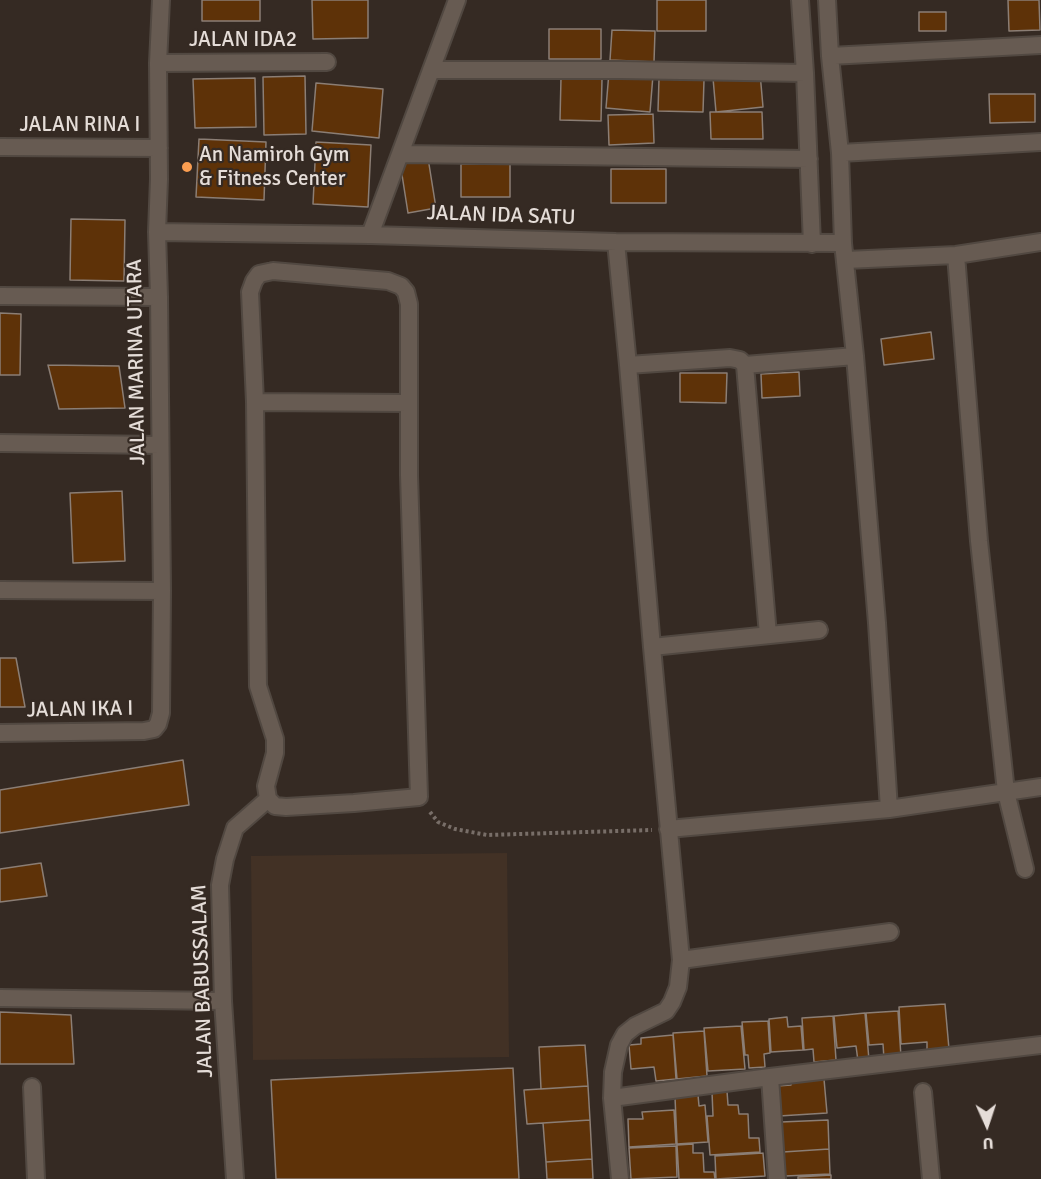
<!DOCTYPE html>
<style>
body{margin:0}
#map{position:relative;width:1041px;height:1179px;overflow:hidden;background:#352a23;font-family:Signika,sans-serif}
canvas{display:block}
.north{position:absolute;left:957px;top:1095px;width:60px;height:60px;-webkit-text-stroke:4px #352a23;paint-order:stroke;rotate:177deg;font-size:16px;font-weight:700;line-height:24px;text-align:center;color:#e5ddd8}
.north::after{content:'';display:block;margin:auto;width:21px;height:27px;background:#e5ddd8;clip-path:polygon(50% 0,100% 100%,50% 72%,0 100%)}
</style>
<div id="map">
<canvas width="1041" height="1179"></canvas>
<div class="north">U</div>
</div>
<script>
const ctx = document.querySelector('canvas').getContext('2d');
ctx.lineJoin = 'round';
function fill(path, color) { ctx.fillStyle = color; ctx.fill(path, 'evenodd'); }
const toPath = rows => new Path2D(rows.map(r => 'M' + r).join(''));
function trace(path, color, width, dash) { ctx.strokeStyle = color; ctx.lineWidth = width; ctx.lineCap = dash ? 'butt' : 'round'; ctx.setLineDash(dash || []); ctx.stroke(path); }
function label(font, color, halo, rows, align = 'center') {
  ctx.font = font + ' Signika,sans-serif'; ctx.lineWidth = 4.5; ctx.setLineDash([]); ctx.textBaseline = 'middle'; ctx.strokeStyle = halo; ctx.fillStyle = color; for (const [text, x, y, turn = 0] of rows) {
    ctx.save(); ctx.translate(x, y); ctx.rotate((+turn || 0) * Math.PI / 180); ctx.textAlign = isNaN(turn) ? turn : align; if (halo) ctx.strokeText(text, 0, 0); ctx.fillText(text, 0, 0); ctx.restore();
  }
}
const built = toPath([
 [507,853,509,1057,253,1060,251,856]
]);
const building = toPath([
 [202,0,260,0,260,21,202,21,202,0],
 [312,0,368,0,368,38,313,39,312,0],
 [657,0,706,0,706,31,657,31,657,0],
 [1008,0,1039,0,1040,30,1009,31,1008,0],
 [919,12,946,12,946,31,919,31,919,12],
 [549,29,601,29,601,59,549,59,549,29],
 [612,30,655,31,654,62,610,60,612,30],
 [609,72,653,75,650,112,606,108,609,72],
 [760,73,763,107,716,112,713,78,760,73],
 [305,76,306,134,264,135,263,77,305,76],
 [255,78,256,127,195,128,193,79,255,78],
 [561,78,602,79,601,121,560,120,561,78],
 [659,79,704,80,703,112,658,111,659,79],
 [316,83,383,89,379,138,312,131,316,83],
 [989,94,1035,94,1035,122,990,123,989,94],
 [710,112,762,112,763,139,711,139,710,112],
 [653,114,654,143,609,145,608,115,653,114],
 [199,139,266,142,264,200,196,197,199,139],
 [316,142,371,145,368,207,313,204,316,142],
 [428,158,436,208,408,213,400,162,428,158],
 [461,164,510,164,510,197,461,197,461,164],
 [611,169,666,169,666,203,611,203,611,169],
 [71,219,125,220,124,281,70,280,71,219],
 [0,313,21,314,20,375,0,375,0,313],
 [931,332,934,359,884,365,881,339,931,332],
 [48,365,119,366,125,408,59,409,48,365],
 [799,372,800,396,762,398,761,374,799,372],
 [680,373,727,373,726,403,680,402,680,373],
 [122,491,125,561,73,563,70,493,122,491],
 [0,658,16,658,25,707,0,707,0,658],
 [183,760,189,805,0,833,0,790,183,760],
 [41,863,47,896,0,902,0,869,41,863],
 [945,1004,949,1049,927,1051,927,1042,901,1044,899,1007,945,1004],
 [898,1011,901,1057,884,1059,883,1044,869,1045,866,1013,898,1011],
 [0,1012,71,1015,74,1064,0,1064,0,1012],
 [865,1013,869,1060,858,1061,856,1046,837,1048,834,1016,865,1013],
 [833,1016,836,1060,814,1062,813,1049,804,1050,802,1018,833,1016],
 [787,1017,788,1027,801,1026,803,1050,771,1052,769,1019,787,1017],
 [768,1021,770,1053,764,1054,765,1067,749,1068,748,1055,745,1055,742,1022,768,1021],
 [741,1026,745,1069,708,1071,704,1028,741,1026],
 [704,1031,707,1076,677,1079,673,1033,704,1031],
 [673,1035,676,1079,656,1081,654,1067,631,1069,629,1045,641,1044,641,1038,673,1035],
 [585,1045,588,1086,541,1089,539,1047,585,1045],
 [513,1068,519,1179,276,1179,271,1080,513,1068],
 [824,1079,827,1113,779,1116,777,1086,791,1085,791,1081,824,1079],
 [588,1086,590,1120,527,1124,524,1090,588,1086],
 [727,1091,728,1105,738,1105,739,1114,748,1114,749,1138,759,1138,760,1152,710,1155,707,1116,713,1116,712,1092,727,1091],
 [698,1095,699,1106,705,1105,708,1142,677,1144,675,1097,698,1095],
 [674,1110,676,1144,629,1147,628,1119,643,1119,642,1112,674,1110],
 [590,1120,592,1159,546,1162,543,1123,590,1120],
 [828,1120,829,1149,783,1152,781,1122,828,1120],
 [693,1144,693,1153,703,1153,704,1172,714,1172,715,1179,679,1179,677,1145,693,1144],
 [676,1146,677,1177,631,1179,629,1148,676,1146],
 [829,1149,830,1174,785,1176,783,1152,829,1149],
 [763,1153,765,1176,716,1179,715,1156,763,1153],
 [592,1159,593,1179,547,1179,546,1162,592,1159],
 [831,1175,831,1179,798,1179,798,1177,831,1175]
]);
const path = toPath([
 [430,812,438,822,455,829,487,835,652,830]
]);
const minor = toPath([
 [800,0,805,73,812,244],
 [827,0,830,56,840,153,843,243,855,356,877,623,889,809],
 [830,56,1041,45],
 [158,63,327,62],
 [431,70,620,70,805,73],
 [0,147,159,148],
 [840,153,1041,142],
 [401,154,809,159],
 [157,232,370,235,616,242,843,243],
 [370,235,457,0],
 [616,242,628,365,652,647,681,960,678,987,672,1002,666,1011,635,1026,625,1034,619,1045,613,1072,612,1098,620,1179],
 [956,255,979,541,1006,792,1025,869],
 [846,260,956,255,1041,242],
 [273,271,388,281,401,286,406,292,409,304,409,475,419,797,354,803,286,807,275,806,268,799,266,786,275,753,275,739,258,686,255,402,250,292,254,281,259,274,273,271],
 [0,296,159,297],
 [628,365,730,358,740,360,745,365,768,635],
 [745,365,855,356],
 [255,402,409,403],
 [0,443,160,445],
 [0,590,162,591],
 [652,647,819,630],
 [0,733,144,731,154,729,158,724,161,713,162,591,159,297,157,232,159,179,158,63,161,0],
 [668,829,889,809,1041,787],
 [681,960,890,932],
 [0,998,223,1001],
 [770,1077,777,1179],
 [32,1087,36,1179],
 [923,1092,931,1179],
 [612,1098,770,1077,1041,1045],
 [235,1179,223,1001,220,885,225,859,235,828,268,799]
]);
const markers = [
 [187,167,6,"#fb9e51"]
];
const streetNames = [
 ["JALAN IDA2",243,40],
 ["JALAN RINA I",80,125],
 ["JALAN IDA SATU",501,216,2],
 ["JALAN MARINA UTARA",137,362,-91],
 ["JALAN IKA I",80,710,-1],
 ["JALAN BABUSSALAM",203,981,-92]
];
const poiNames = [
 ["An Namiroh Gym",199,155],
 ["& Fitness Center",199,179]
];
fill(built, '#423125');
fill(building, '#5e3208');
trace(building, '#8b7e75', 1.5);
trace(minor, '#514841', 20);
trace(path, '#786e68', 4, [3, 3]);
trace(minor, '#675b52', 16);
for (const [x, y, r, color] of markers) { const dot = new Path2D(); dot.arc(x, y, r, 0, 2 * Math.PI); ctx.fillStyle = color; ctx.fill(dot); trace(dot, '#352a23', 2); }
label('21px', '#e5ddd8', '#352a23', streetNames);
label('21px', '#e5ddd8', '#352a23', poiNames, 'left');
</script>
